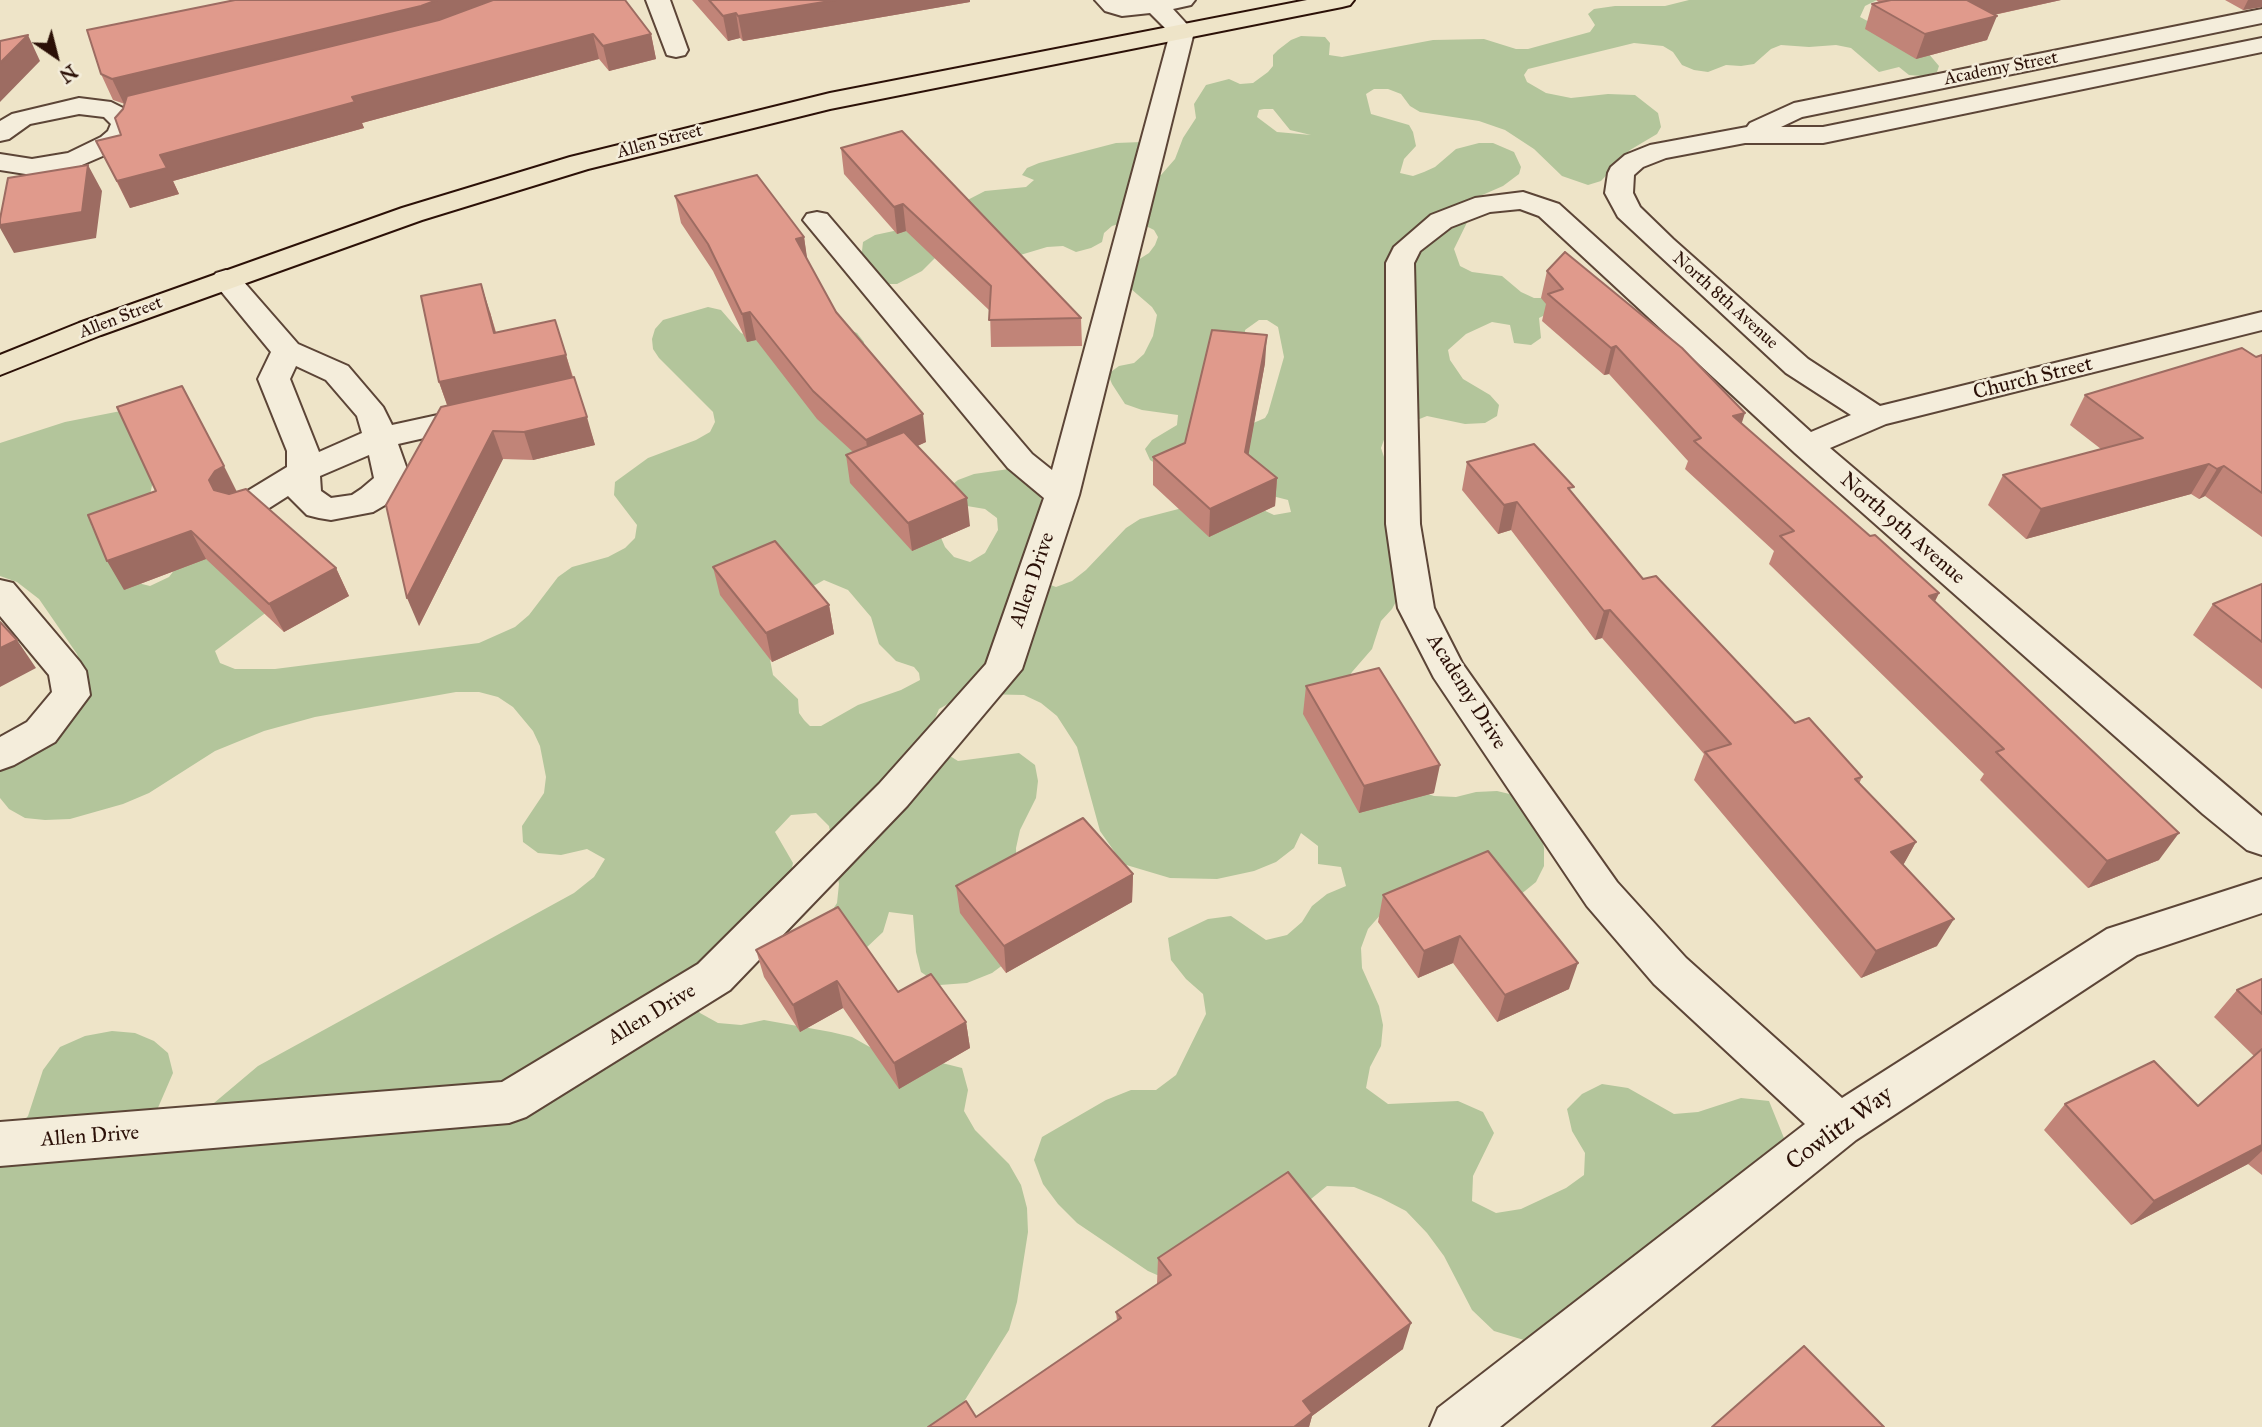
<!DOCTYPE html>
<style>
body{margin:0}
#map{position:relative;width:2262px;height:1427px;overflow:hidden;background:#eee4c8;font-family:"IM FELL Great Primer",serif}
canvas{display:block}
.north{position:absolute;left:21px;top:21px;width:70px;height:70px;-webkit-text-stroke:5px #f4eddb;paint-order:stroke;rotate:145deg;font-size:19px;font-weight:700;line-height:28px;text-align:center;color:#2b1007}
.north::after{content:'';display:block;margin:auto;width:24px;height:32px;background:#2b1007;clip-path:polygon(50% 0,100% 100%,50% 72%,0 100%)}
</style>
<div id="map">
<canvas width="2262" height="1427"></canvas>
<div class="north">N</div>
</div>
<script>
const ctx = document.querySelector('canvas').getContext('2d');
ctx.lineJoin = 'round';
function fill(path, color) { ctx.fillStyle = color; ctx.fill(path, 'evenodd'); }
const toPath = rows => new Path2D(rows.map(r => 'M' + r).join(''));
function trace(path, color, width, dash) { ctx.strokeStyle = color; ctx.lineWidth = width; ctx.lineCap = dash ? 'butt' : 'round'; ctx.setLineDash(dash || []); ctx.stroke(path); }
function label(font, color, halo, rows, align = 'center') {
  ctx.font = font + ' "IM FELL Great Primer",serif'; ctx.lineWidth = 5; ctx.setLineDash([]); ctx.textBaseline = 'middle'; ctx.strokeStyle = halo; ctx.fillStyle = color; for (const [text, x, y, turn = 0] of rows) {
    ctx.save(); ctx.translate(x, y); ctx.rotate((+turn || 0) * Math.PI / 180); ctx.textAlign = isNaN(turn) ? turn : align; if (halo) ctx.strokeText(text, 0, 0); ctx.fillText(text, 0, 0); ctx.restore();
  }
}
const green = toPath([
 [1689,0,1877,0,1865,6,1860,17,1928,53,1939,66,1937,72,1922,76,1909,75,1899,67,1879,72,1851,48,1836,45,1809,47,1781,45,1771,49,1754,64,1741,66,1726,65,1708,72,1694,70,1682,65,1673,52,1663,46,1634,43,1528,69,1524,75,1527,82,1546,93,1571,98,1608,94,1635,95,1658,113,1661,127,1657,134,1630,150,1601,181,1588,185,1562,176,1534,149,1505,130,1479,121,1420,112,1410,106,1401,94,1388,89,1374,89,1366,94,1371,114,1409,125,1413,132,1416,146,1404,159,1400,173,1413,176,1424,172,1435,167,1456,149,1479,143,1493,143,1514,152,1521,167,1519,174,1503,186,1480,196,1454,249,1460,266,1472,272,1502,276,1521,292,1534,298,1550,298,1551,312,1539,318,1541,338,1531,345,1514,343,1510,325,1492,322,1466,334,1448,350,1450,360,1463,379,1490,395,1499,405,1497,416,1485,423,1465,424,1427,416,1397,428,1385,437,1381,448,1392,481,1405,585,1392,609,1381,621,1372,649,1352,672,1337,698,1413,789,1434,796,1456,797,1476,792,1497,791,1518,796,1540,830,1544,848,1544,866,1536,882,1520,895,1382,913,1368,929,1361,948,1362,968,1379,1006,1383,1025,1381,1046,1370,1067,1366,1088,1388,1104,1458,1101,1483,1112,1494,1133,1473,1176,1472,1201,1496,1213,1521,1209,1566,1188,1584,1175,1585,1153,1572,1131,1567,1109,1582,1094,1602,1084,1628,1088,1674,1114,1698,1112,1741,1098,1769,1101,1788,1148,1555,1338,1524,1340,1494,1331,1472,1310,1444,1256,1427,1233,1406,1211,1381,1198,1354,1187,1327,1186,1306,1203,1173,1282,1148,1271,1077,1223,1058,1204,1043,1184,1034,1160,1042,1137,1106,1100,1131,1090,1156,1090,1176,1075,1206,1014,1203,994,1186,979,1171,960,1168,938,1208,919,1231,916,1266,940,1287,935,1302,922,1312,906,1327,894,1346,886,1341,867,1318,864,1318,846,1301,833,1294,848,1276,862,1254,871,1217,879,1170,878,1123,864,1100,831,1077,747,1057,716,1041,703,1024,695,978,694,957,699,939,709,933,723,933,738,942,751,958,761,1019,753,1035,765,1038,781,1036,798,1020,830,1016,848,1017,900,1011,959,992,973,967,983,940,985,921,972,916,952,913,915,889,912,883,932,865,949,826,920,837,903,839,884,829,826,816,813,791,815,775,832,793,863,785,899,687,996,700,1013,718,1023,741,1025,764,1020,831,1032,852,1037,891,1059,938,1062,962,1068,968,1090,964,1111,975,1130,1009,1164,1021,1185,1027,1208,1028,1232,1017,1302,1009,1330,948,1427,0,1427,0,1148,28,1116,43,1070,60,1047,85,1036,112,1031,135,1033,154,1041,168,1053,173,1073,154,1117,195,1119,258,1066,574,893,594,877,605,859,587,849,561,855,538,853,523,842,522,826,544,793,546,777,540,746,533,731,513,707,498,697,479,692,456,692,315,717,264,731,215,751,149,793,123,804,70,819,45,820,25,818,9,809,0,798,0,756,81,667,77,654,39,599,17,582,0,576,0,443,65,422,136,408,153,481,148,504,102,512,91,525,101,545,134,582,150,586,169,577,179,564,195,552,280,602,215,651,220,663,235,669,275,669,479,643,515,627,529,615,558,577,572,567,608,557,625,548,635,538,637,525,614,495,615,482,648,458,696,440,710,432,715,422,713,412,659,358,653,349,652,339,655,329,663,320,708,307,721,310,741,333,753,338,845,328,857,333,864,342,865,361,945,547,954,557,970,562,985,553,998,530,997,518,985,509,967,506,947,489,958,480,974,474,1009,469,1023,475,1040,496,1048,520,1039,581,1056,587,1072,581,1086,570,1126,528,1140,519,1190,506,1259,508,1274,515,1291,512,1288,500,1163,468,1150,460,1145,449,1152,440,1177,425,1178,415,1142,410,1125,404,1112,384,1108,374,1119,366,1134,363,1144,354,1153,336,1157,315,1152,307,1123,282,1127,267,1149,253,1155,245,1158,237,1154,230,1142,224,1125,222,1112,226,1104,233,1102,242,1091,248,1076,252,1063,246,1047,247,1017,256,946,247,922,271,897,284,880,284,861,260,863,242,875,235,917,226,985,191,1026,187,1034,180,1022,175,1027,168,1039,163,1116,143,1142,142,1153,174,1161,175,1175,159,1183,138,1196,118,1194,104,1206,85,1229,79,1240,84,1253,83,1268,72,1273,66,1273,55,1278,50,1291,40,1301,36,1325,37,1330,43,1329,55,1342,57,1433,40,1484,39,1516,49,1528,49,1590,32,1595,25,1588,14,1594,9,1615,6,1665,6],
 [1264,109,1273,109,1290,130,1311,135,1277,132,1257,117,1259,110],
 [1259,320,1267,320,1278,327,1284,357,1268,413,1265,418,1251,424,1245,330],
 [824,580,848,590,871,617,879,644,896,661,914,667,919,673,920,680,901,690,858,705,821,726,810,726,804,720,799,713,798,699,773,675,769,654,808,589]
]);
const minor = toPath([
 [646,0,670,0,688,50,685,55,676,57,667,55,646,0],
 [1095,0,1195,0,1191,5,1173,9,1194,32,1079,495,1022,669,907,806,730,990,526,1117,509,1123,0,1166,0,1122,502,1082,698,964,879,784,986,664,1044,498,1008,468,803,220,807,214,817,212,827,214,1032,454,1052,470,1170,33,1150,13,1122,16,1105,11,1095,0],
 [2262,9,2262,23,1802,117,1781,127,1823,127,2262,38,2262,52,1823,143,1745,143,1666,158,1643,167,1634,175,1633,193,1640,207,1673,239,1808,359,1880,406,2262,312,2262,330,1886,424,1830,448,2262,816,2262,855,2247,850,2203,814,1795,453,1539,216,1520,209,1490,212,1451,227,1420,251,1414,263,1420,524,1434,608,1462,663,1617,882,1686,958,1842,1098,2107,929,2262,879,2262,913,2137,955,1856,1140,1500,1427,1430,1427,1438,1408,1805,1124,1654,984,1587,906,1434,678,1398,608,1386,524,1386,263,1394,247,1431,215,1475,198,1523,192,1559,204,1811,432,1851,415,1786,373,1618,217,1605,193,1608,173,1611,167,1625,155,1650,145,1747,127,1750,123,1794,103,2262,9],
 [79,98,111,102,129,111,137,124,129,140,119,149,75,168,32,175,0,170,0,154,32,159,68,153,101,137,108,131,111,124,104,117,79,114,30,124,9,139,0,141,0,121,12,114,79,98],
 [226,270,236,273,298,344,348,366,383,407,392,425,479,406,490,409,495,416,490,423,398,444,408,472,407,481,385,505,373,512,331,520,319,518,307,515,288,496,255,517,243,520,231,517,226,509,231,501,287,467,287,451,258,379,271,352,211,279,216,273,226,270],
 [296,366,326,380,357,416,362,433,319,452,290,379,296,366],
 [369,455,374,478,361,489,352,495,331,498,321,491,320,476,369,455],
 [0,580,13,583,80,662,86,671,90,695,55,742,14,765,0,770,0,737,27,722,52,692,49,675,0,616,0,580]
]);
const major = toPath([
 [1307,0,1354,0,1350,5,1342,7,830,109,588,169,422,220,101,335,0,375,0,355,79,323,402,208,570,157,830,93,1307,0]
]);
const wall = toPath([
 [692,0,970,0,970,2,743,41,740,38,728,41],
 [1876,0,2061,0,1994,15,1987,40,1916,59,1865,29,1872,4,1880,3],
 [2225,0,2262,0,2262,7,2243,10],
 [87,30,651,34,656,59,609,71,599,59,362,123,364,128,173,181,179,194,130,208,96,141,121,135,125,104,113,100,101,74],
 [841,148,1081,318,1082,346,991,347,990,311,906,231,897,234,844,174],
 [675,196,804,237,807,260,836,312,926,442,917,446,970,526,912,551,850,483,846,455,853,452,817,419,756,340,747,342,713,271,681,223],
 [1547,271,1742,424,1870,536,1939,593,1935,601,2159,860,2088,888,1980,780,1984,774,1769,564,1774,551,1685,469,1688,461,1609,374,1604,375,1542,321,1546,304,1541,298],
 [490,312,496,332,566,355,595,445,533,460,503,459,419,626,447,405,439,382],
 [2262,355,2262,537,2205,496,2199,499,2191,494,2026,539,1988,505,2003,475,2101,449,2070,425,2085,395],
 [1265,363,1248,454,1277,478,1275,506,1209,537,1153,485,1153,457,1185,443],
 [1467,462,1572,493,1643,579,1795,723,1862,777,1859,784,1916,842,1903,865,1937,946,1861,978,1694,780,1704,754,1602,638,1595,640,1511,530,1498,534,1462,490],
 [237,492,336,568,349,596,284,632,206,559,124,590],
 [713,567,829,605,834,634,772,662,720,595],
 [2262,584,2262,689,2193,635,2213,604],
 [1306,686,1434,793,1359,813,1303,714],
 [1133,874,1132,902,1006,973,960,913,956,886],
 [1383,895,1569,989,1497,1022,1453,963,1418,978,1378,922],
 [756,950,898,992,966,1022,970,1048,899,1089,843,1008,800,1032,764,977],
 [2262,979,2262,1175,2248,1164,2131,1225,2044,1130,2065,1104,2198,1106,2254,1056,2214,1017,2237,990],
 [1158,1258,1403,1349,1312,1416,1309,1427,928,1427,976,1417,1117,1321,1116,1312,1157,1284]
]);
const shadedWall = toPath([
 [437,0,498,0,480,12,124,104,112,79],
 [836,0,970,0,970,2,743,41,738,16],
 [1965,0,2061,0,1956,23],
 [2248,0,2262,0,2262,7,2243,10],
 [736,13,740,38,728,41,723,16],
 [1997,16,1987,40,1916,59,1925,34],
 [593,34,599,59,362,123,364,128,173,181,179,194,130,208,117,181,160,155,352,97],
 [651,34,656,59,609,71,603,46],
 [28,35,40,61,0,102,0,63],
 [88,165,102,191,96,238,14,253,0,228,0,225],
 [903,204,906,231,897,234,894,207],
 [804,237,808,264,796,239],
 [481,284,490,312,503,360,494,333],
 [750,312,756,340,747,342,742,314],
 [1267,335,1265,363,1244,480,1245,452],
 [1616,346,1609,374,1604,375,1611,348],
 [566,355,574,383,449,410,439,382],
 [1745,413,1736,441,1733,416],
 [923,414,926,442,870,468,866,440],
 [587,417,595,445,533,460,524,432],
 [493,431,503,459,419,626,407,598],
 [2209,464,2191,494,2026,539,2041,509],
 [224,466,238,494,224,508,209,480,215,471],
 [2224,466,2205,496,2199,499,2217,469],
 [1277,478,1275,506,1209,537,1210,509],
 [967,498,970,526,912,551,908,523],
 [1517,502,1511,530,1498,534,1504,505],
 [191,531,206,559,124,590,107,561],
 [336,568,349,596,284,632,269,604],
 [1939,593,1925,621,1929,596],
 [829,605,834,634,772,662,766,633],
 [1610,610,1602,638,1595,640,1604,611],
 [17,640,36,668,0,687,0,648],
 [1440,765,1434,793,1359,813,1364,786],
 [2179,833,2159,860,2088,888,2107,861],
 [1916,842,1901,869,1891,852],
 [1133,874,1132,902,1006,973,1004,946],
 [1954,919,1937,946,1861,978,1876,951],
 [1460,936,1453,963,1418,978,1424,951],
 [1578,963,1569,989,1497,1022,1505,995],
 [837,981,843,1008,800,1032,793,1005],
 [966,1022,970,1048,899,1089,894,1063],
 [2262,1145,2262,1151,2248,1164,2131,1225,2154,1201],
 [1411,1323,1403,1349,1312,1416,1309,1427,1294,1427,1303,1401]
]);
const building = toPath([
 [235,0,437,0,421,6,112,79,101,74,87,30,235,0],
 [493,0,625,0,651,34,603,46,593,34,352,97,355,102,160,155,167,168,117,181,96,141,121,135,115,118,123,109,127,96,439,20,493,0],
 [709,0,836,0,738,16,736,13,723,16,709,0],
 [1891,0,1967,0,1997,16,1925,34,1872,4,1891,0],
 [28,35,0,63,0,41,28,35],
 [902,131,1081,318,989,320,991,286,903,204,894,207,841,148,902,131],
 [88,165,82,212,0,225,0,219,8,178,88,165],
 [757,175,804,237,796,239,836,312,923,414,866,440,813,391,750,312,742,314,708,244,675,196,757,175],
 [1565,252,1682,348,1745,413,1733,416,1870,536,1875,535,1939,593,1929,596,2179,833,2107,861,1996,752,2004,749,1780,536,1794,531,1694,441,1701,438,1616,346,1611,348,1548,294,1563,289,1547,271,1565,252],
 [481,284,494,333,555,320,566,355,439,382,421,296,481,284],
 [1212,330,1267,335,1245,452,1277,478,1210,509,1153,457,1185,443,1212,330],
 [2242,348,2256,357,2262,355,2262,493,2224,466,2217,469,2209,464,2041,509,2003,475,2143,438,2085,395,2242,348],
 [574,377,587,417,524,432,493,431,407,598,386,505,441,407,574,377],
 [182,386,224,466,215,471,209,480,214,490,229,494,246,489,336,568,269,604,191,531,107,561,88,515,156,491,117,407,182,386],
 [904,432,967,498,908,523,846,455,904,432],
 [1534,444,1574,487,1568,488,1643,579,1656,576,1795,723,1809,718,1862,777,1855,779,1916,842,1891,852,1954,919,1876,951,1705,752,1731,744,1610,610,1604,611,1517,502,1504,505,1467,462,1534,444],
 [775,541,829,605,766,633,713,567,775,541],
 [2262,584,2262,642,2213,604,2262,584],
 [0,622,17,640,0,648,0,622],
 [1379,668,1440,765,1364,786,1306,686,1379,668],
 [1083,818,1133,874,1004,946,956,886,1083,818],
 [1488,851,1578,963,1505,995,1460,936,1424,951,1383,895,1488,851],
 [838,907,898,992,931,974,966,1022,894,1063,837,981,793,1005,756,950,838,907],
 [2262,979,2262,1014,2237,990,2262,979],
 [2262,1049,2262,1145,2154,1201,2065,1104,2154,1061,2198,1106,2262,1049],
 [1288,1172,1411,1323,1303,1401,1312,1413,1294,1427,928,1427,966,1401,976,1417,1121,1318,1116,1312,1171,1275,1158,1258,1288,1172],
 [1804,1346,1884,1427,1712,1427,1804,1346]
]);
const farStreetnames = [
 ["Academy Street",2001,69,-11],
 ["Allen Street",660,142,-15],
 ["North 8th Avenue",1725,301,42],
 ["Allen Street",121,318,-21]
];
const streetNames = [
 ["Church Street",2033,379,-14],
 ["North 9th Avenue",1902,529,41],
 ["Allen Drive",1033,580,-71],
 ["Academy Drive",1466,692,58],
 ["Allen Drive",652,1015,-31],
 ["Allen Drive",90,1137,-4]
];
const nearStreetnames = [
 ["Cowlitz Way",1840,1129,-36]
];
fill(green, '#b3c59b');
trace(minor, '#5c4537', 4);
trace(major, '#2b1007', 4);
fill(minor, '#f4eddb');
fill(major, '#eee4c8');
fill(wall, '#c18478');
fill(shadedWall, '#9d6c62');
fill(building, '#e09a8c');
trace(building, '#9d6c62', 2);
label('18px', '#2b1007', '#f4eddb', farStreetnames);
label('21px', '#2b1007', '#f4eddb', streetNames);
label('24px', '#2b1007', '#f4eddb', nearStreetnames);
</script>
